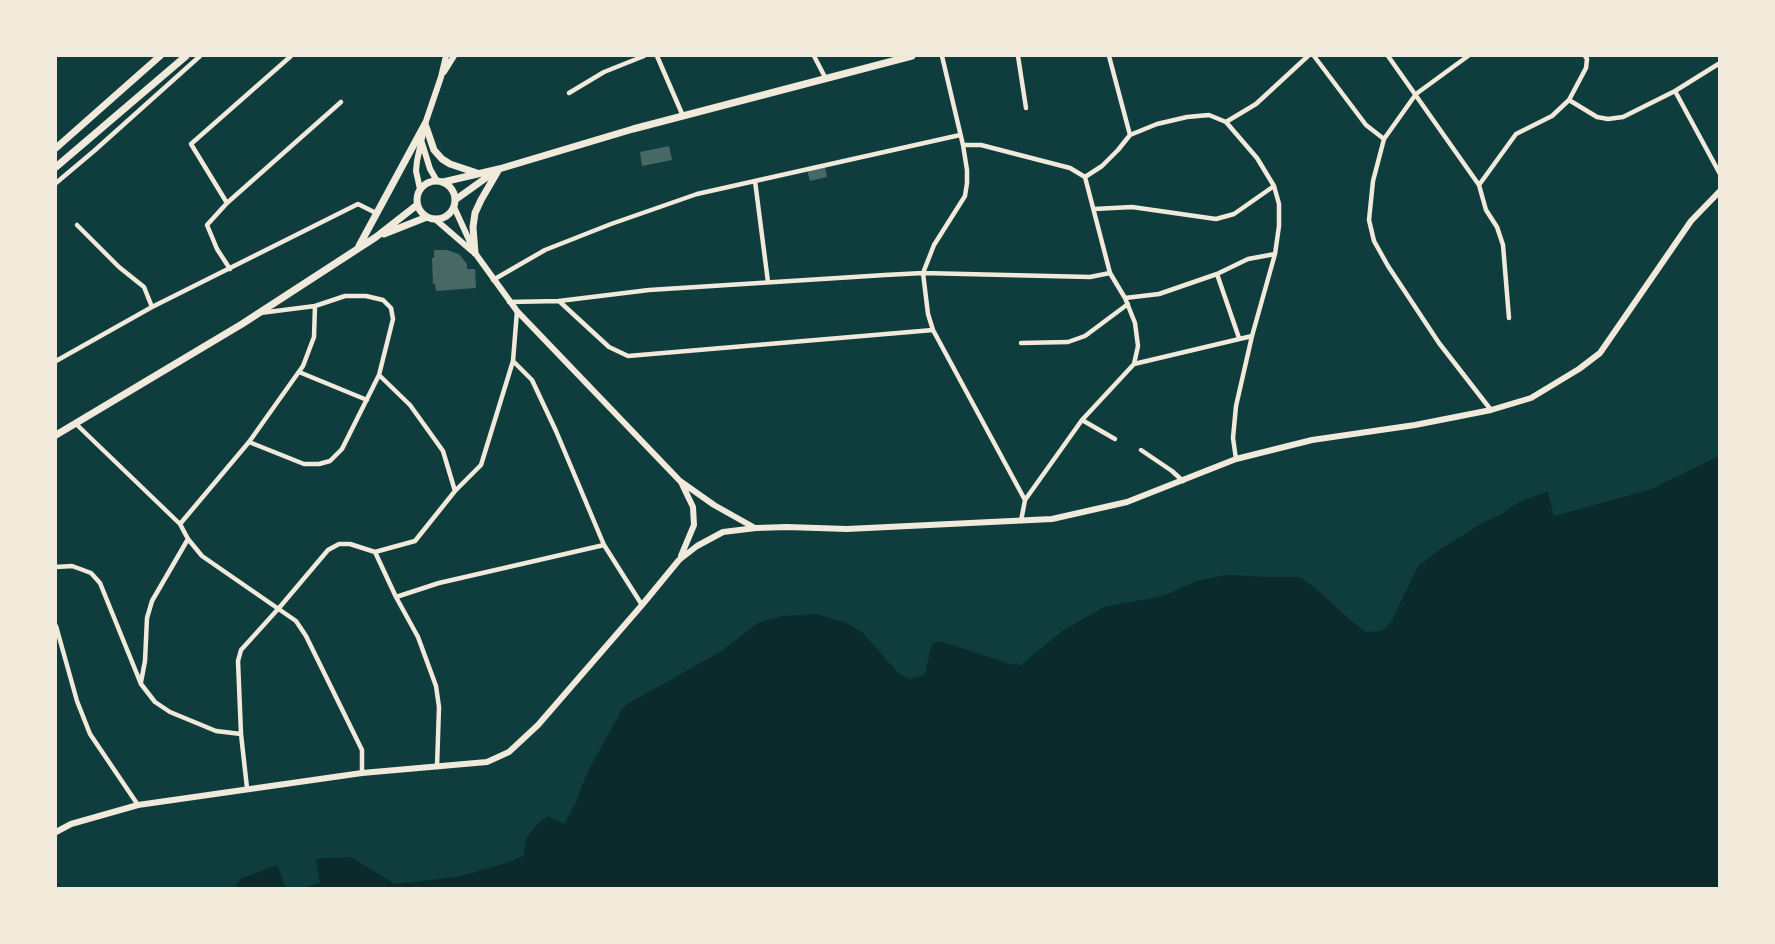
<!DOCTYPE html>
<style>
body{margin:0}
#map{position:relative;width:1775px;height:944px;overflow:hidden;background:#0f3d3e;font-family:"Sofia Sans Condensed",sans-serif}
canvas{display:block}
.frame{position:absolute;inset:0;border:57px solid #f1e9da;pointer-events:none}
</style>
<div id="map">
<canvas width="1775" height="944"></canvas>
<div class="frame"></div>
</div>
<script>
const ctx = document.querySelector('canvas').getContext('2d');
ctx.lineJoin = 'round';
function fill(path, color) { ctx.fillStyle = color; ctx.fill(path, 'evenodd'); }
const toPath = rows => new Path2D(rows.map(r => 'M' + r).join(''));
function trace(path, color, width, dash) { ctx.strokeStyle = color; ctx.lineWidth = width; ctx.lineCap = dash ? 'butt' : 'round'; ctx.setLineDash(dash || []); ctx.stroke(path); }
const water = toPath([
 [1719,456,1719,888,302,888,320,883,316,859,351,857,395,884,457,877,507,863,523,856,527,837,537,824,548,816,564,824,576,802,586,775,622,709,629,703,720,652,758,623,782,616,817,614,846,623,863,633,899,674,910,679,925,675,930,650,933,643,940,641,1010,664,1021,665,1062,631,1104,607,1163,596,1197,581,1225,575,1268,577,1300,577,1320,592,1348,618,1366,632,1381,631,1391,622,1418,566,1439,550,1482,523,1500,515,1516,504,1532,497,1548,492,1554,516,1649,490],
 [277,865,286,888,236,888,236,886,240,879]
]);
const building = toPath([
 [669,146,672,160,642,166,640,152],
 [825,167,827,177,810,181,807,170],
 [434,250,447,250,459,254,467,264,467,269,475,269,476,288,436,291,435,284,433,284,432,258,434,258]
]);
const minor = toPath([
 [657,56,683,116],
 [814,56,826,79],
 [942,56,963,145,967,170,967,183,965,196,934,245,923,273,928,314,933,330,1025,500],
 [1018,56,1026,108],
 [1109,56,1130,135],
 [1314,56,1366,125,1384,139],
 [1388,56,1479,185,1486,210,1497,227,1503,245,1509,318],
 [1468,56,1416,94,1384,139,1373,181,1369,220,1374,241,1388,266,1439,343,1491,410],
 [1675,91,1720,174],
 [569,93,604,72,644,56],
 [1569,100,1586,68,1587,59,1585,56],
 [1226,122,1257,158,1274,186,1279,204,1279,226,1275,254,1252,336,1236,406,1233,438,1236,459],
 [963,145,981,145,1070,168,1085,177,1110,273,1125,298,1135,323,1138,346,1134,364,1082,420,1025,500,1021,521],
 [1085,177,1102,166,1118,150,1130,135,1157,124,1187,117,1209,115,1226,122,1256,104,1308,56],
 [755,181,768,282],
 [56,183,94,151,200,56],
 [1479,185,1516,134,1552,116,1569,100,1597,117,1608,119,1623,117,1675,91,1720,63],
 [227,203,191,144,291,56],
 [1094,209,1132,207,1216,219,1234,214,1274,186],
 [77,225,119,267,144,287,152,307],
 [230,269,217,249,207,225,227,203,341,102],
 [1217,274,1239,338],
 [493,280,545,250,611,224,697,194,960,135],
 [1125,298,1159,294,1217,274,1248,259,1275,254],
 [559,301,609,347,628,356,933,330],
 [509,302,559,301,649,290,885,275,923,273,1090,277,1110,273],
 [1021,343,1068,342,1085,336,1128,304],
 [56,361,152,307,358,204,376,213],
 [513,361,532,380,556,431,604,545,642,605],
 [1134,364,1252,336],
 [299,372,367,400],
 [379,375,410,405,443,451,455,491],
 [1082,420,1115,439],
 [75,423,180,524,188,539,202,556,296,621,306,636,362,750,362,773],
 [249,442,304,464,319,464,330,461,342,449,379,375,393,319,391,308,383,300,366,296,345,296,315,306],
 [1141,450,1172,471,1183,481],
 [180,524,249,442,303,366,314,337,315,306,260,313],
 [375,552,396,597,418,637,436,686,439,707,437,767],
 [56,567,72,566,83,570,91,573,100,583,141,684,155,702,170,712,216,731,241,734],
 [396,597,439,583,604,545],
 [56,626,77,701,90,734,138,805],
 [141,682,145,661,147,618,152,601,188,539],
 [247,788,241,734,238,661,241,650,279,608,328,550,339,544,350,544,375,552,415,541,455,491,481,465,513,361,517,311]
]);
const secondary = toPath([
 [444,72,454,56],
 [422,143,430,169,437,181],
 [420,189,416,171,417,161,425,124,441,77,446,56],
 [454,207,475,253,517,311,680,481,714,505,755,528],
 [435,219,472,251],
 [681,556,694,525,693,507,681,482],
 [56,832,71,824,138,805,362,773,487,762,509,752,538,725,642,605,679,560,697,546,723,532,756,528,787,527,847,529,1052,519,1127,502,1236,459,1312,440,1415,425,1491,410,1531,398,1579,369,1600,353,1691,221,1720,191]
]);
const primary = toPath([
 [425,124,434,150,442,159,450,164,477,173],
 '417 200a19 19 0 1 1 38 0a19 19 0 1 1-38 0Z',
 [443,182,499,169,633,129,912,56],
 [455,200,497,170],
 [384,234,427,217],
 [359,246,425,124],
 [475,253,473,227,475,213,481,200,499,169],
 [56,435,242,324,376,237,417,205]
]);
const trunk = toPath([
 [56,148,160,56],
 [56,167,186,56]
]);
fill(water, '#0a2a2b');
fill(building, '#486865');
trace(minor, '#f1e9da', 4.5);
trace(secondary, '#f1e9da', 6);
trace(primary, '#f1e9da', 7);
trace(trunk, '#f1e9da', 7);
</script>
